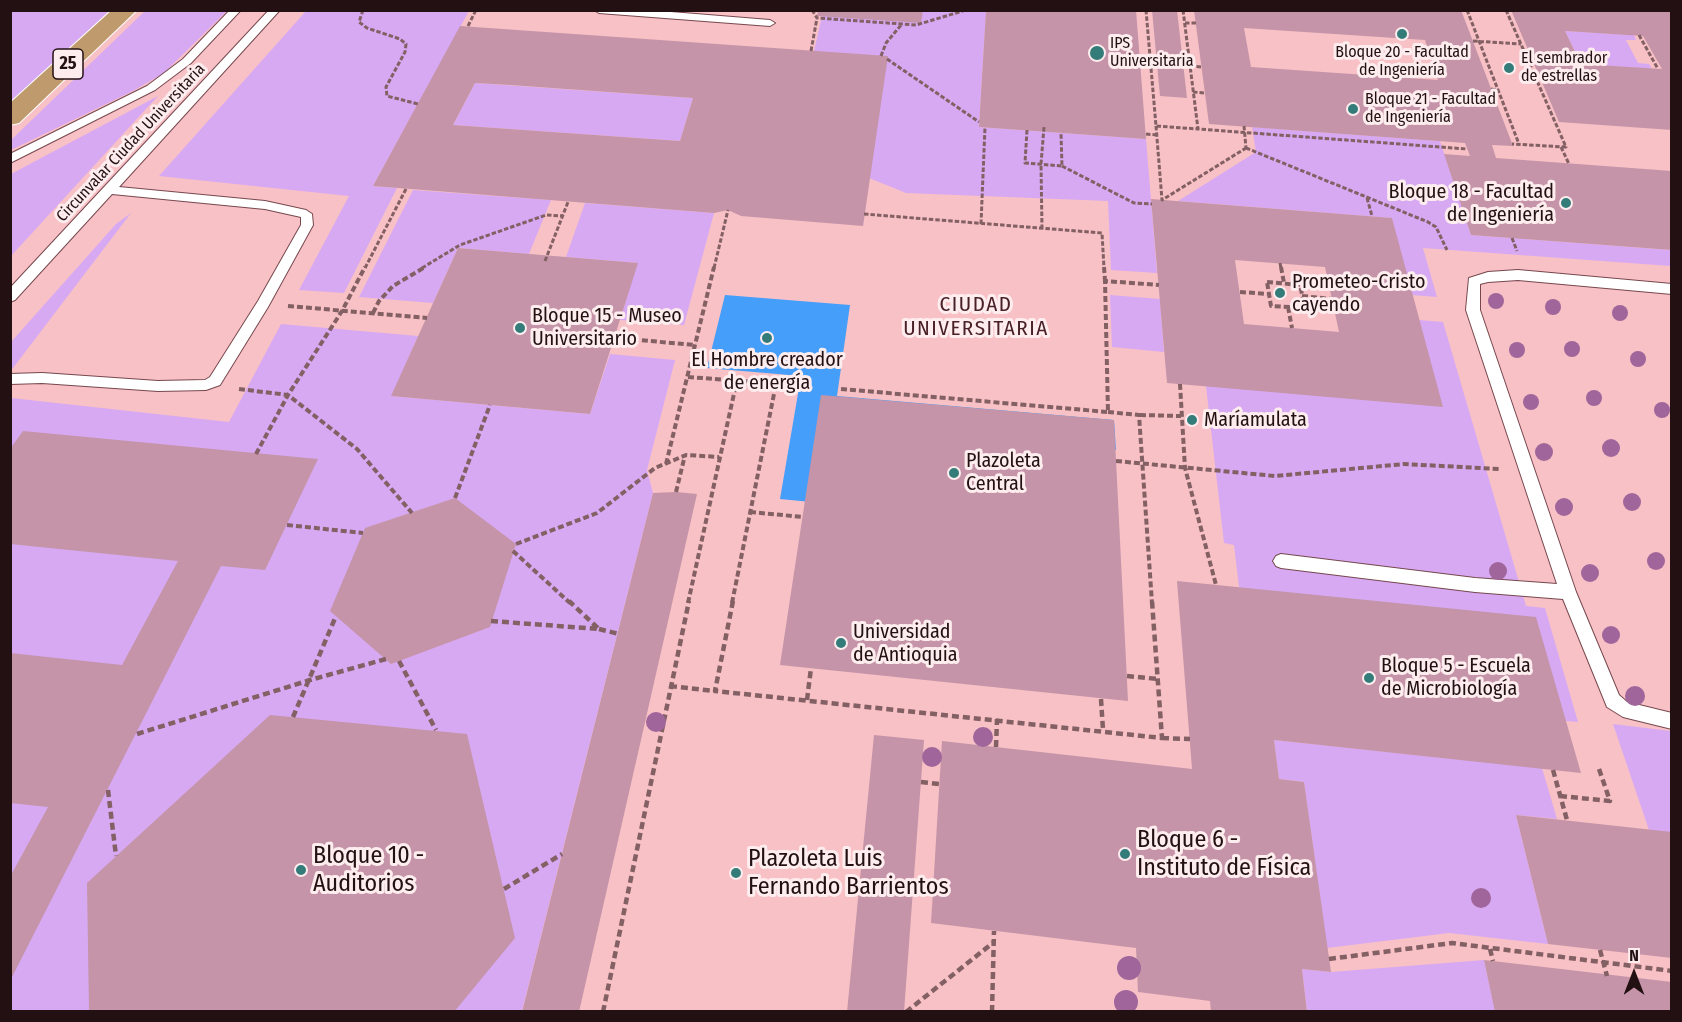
<!DOCTYPE html>
<meta charset="utf-8">
<style>
body{margin:0}
#map{position:relative;width:1682px;height:1022px;overflow:hidden;background:#f8c1c6;font-family:"Fira Sans Condensed",sans-serif}
canvas{display:block}
.frame{position:absolute;inset:0;border:12px solid #231013;pointer-events:none}
.north{position:absolute;left:1604px;top:944px;width:60px;height:60px;-webkit-text-stroke:4px #feedee;paint-order:stroke;rotate:0deg;font-size:16px;font-weight:700;line-height:24px;text-align:center;color:#231013}
.north::after{content:'';display:block;margin:auto;width:21px;height:27px;background:#231013;clip-path:polygon(50% 0,100% 100%,50% 72%,0 100%)}
</style>
<div id="map">
<canvas width="1682" height="1022"></canvas>
<div class="frame"></div>
<div class="north">N</div>
</div>
<script>
const ctx = document.querySelector('canvas').getContext('2d');
ctx.lineJoin = 'round';
function fill(path, color) { ctx.fillStyle = color; ctx.fill(path, 'evenodd'); }
const toPath = rows => new Path2D(rows.map(r => 'M' + r).join(''));
function trace(path, color, width, dash) { ctx.strokeStyle = color; ctx.lineWidth = width; ctx.lineCap = dash ? 'butt' : 'round'; ctx.setLineDash(dash || []); ctx.stroke(path); }
function label(font, color, halo, rows, align = 'center') {
  ctx.font = font + ' "Fira Sans Condensed",sans-serif'; ctx.lineWidth = 6; ctx.setLineDash([]); ctx.textBaseline = 'middle'; ctx.strokeStyle = halo; ctx.fillStyle = color; for (const [text, x, y, turn = 0] of rows) {
    ctx.save(); ctx.translate(x, y); ctx.rotate((+turn || 0) * Math.PI / 180); ctx.textAlign = isNaN(turn) ? turn : align; if (halo) ctx.strokeText(text, 0, 0); ctx.fillText(text, 0, 0); ctx.restore();
  }
}
const green = toPath([
 [13,10,109,11,11,102,11,13],
 [146,10,227,11,164,73,133,91,11,150,11,140],
 [306,11,469,11,373,186,397,188,344,293,299,290,349,196,159,176],
 [923,11,986,11,979,127,1146,139,1157,273,1111,270,1108,201,906,193,869,178,814,51,822,16],
 [1565,31,1634,35,1636,40,1626,40,1638,63,1649,64,1652,69,1581,64],
 [475,83,693,98,680,141,453,125],
 [158,96,11,256,11,174],
 [1252,127,1440,141,1471,235,1671,250,1671,266,1423,248,1437,297,1412,295,1391,218,1178,201,1256,152],
 [413,190,551,200,529,254,458,248,433,303,359,297],
 [585,203,714,213,684,325,620,320,637,263,566,257],
 [131,213,13,368,11,368,11,342,116,224],
 [1110,295,1160,299,1164,352,1112,347],
 [1419,320,1443,322,1526,606,1545,608,1578,722,1566,721,1239,587,1234,545,1224,543,1206,386],
 [281,324,418,336,392,396,490,405,590,414,610,354,675,360,647,470,653,493,522,1011,11,1012,11,398,229,422],
 [1613,724,1671,731,1671,875,1649,830],
 [1274,740,1542,768,1557,819,1516,815,1548,944,1449,933,1327,948,1304,782,1279,779],
 [1484,960,1495,1011,1307,1011,1302,969,1331,972]
]);
const water = toPath([
 [725,295,850,305,837,396,1114,420,1116,450,833,424,821,503,780,499,801,376,707,368]
]);
const building = toPath([
 [818,10,923,10,921,23,817,16],
 [986,10,1136,10,1146,139,979,127],
 [1152,10,1177,10,1187,98,1160,96],
 [1194,10,1461,10,1513,146,1492,145,1496,158,1672,171,1672,250,1471,235,1444,154,1470,156,1465,143,1209,124],
 [1244,28,1425,40,1438,80,1251,67],
 [1511,10,1672,10,1672,130,1559,122],
 [1565,31,1643,36,1662,69,1581,64],
 [460,26,888,56,863,226,741,216,728,210,714,213,373,186],
 [475,83,510,85,693,98,680,141,453,125],
 [1151,199,1392,218,1443,407,1167,383],
 [1235,260,1325,267,1339,332,1244,324],
 [458,248,638,263,590,414,391,396],
 [821,395,1114,420,1128,701,780,665],
 [23,431,318,459,265,570,221,566,10,981,10,877,48,807,10,803,10,653,122,665,178,561,10,544,10,449],
 [676,492,697,494,579,1012,522,1012,653,493],
 [455,498,516,544,490,627,391,664,330,611,365,528],
 [1177,581,1536,617,1581,773,1274,740,1279,779,1304,782,1331,972,1302,969,1307,1012,1211,1012,1210,1001,1138,992,1136,948,931,923,942,741,1192,769],
 [270,715,467,734,515,938,454,1012,89,1012,87,883],
 [874,735,924,740,904,1012,847,1012],
 [1516,815,1672,832,1672,958,1548,944],
 [1484,960,1672,982,1672,1012,1495,1012]
]);
const pathFar2 = toPath([
 [363,10,359,22,367,28,400,39,406,44,405,52,386,87,387,96,418,104],
 [812,10,817,18,916,25,966,10],
 [1146,10,1156,126,1198,129],
 [1183,10,1198,129,1467,149],
 [1467,10,1519,144],
 [1506,10,1566,147,1512,144],
 [1185,23,1196,23],
 [468,26,476,10],
 [1639,35,1658,69],
 [1473,41,1521,44],
 [811,51,817,18],
 [881,56,886,43,902,24],
 [887,59,979,122],
 [1190,66,1202,67],
 [1491,89,1498,90],
 [1193,92,1205,93],
 [1156,126,1162,200,1246,148],
 [1244,126,1246,148],
 [1027,130,1025,163,1062,166,1061,133],
 [1146,134,1157,135],
 [1561,147,1569,164],
 [1246,148,1428,222,1436,227,1447,250],
 [1062,166,1134,203,1152,204],
 [1367,198,1372,216],
 [864,214,1102,233,1104,268],
 [981,224,985,127],
 [1042,229,1041,164,1044,127],
 [1512,238,1517,251],
 [545,261,568,202],
 [1280,263,1281,268],
 [365,268,406,189],
 [422,268,460,245,546,215,563,216],
 [714,268,728,210]
]);
const pathFar1 = toPath([
 [1104,267,1105,281],
 [1281,267,1284,283],
 [1267,282,1300,285,1305,308,1271,306,1267,282],
 [1240,292,1269,294],
 [1302,296,1332,299],
 [288,306,427,318],
 [1288,307,1292,328],
 [373,313,379,301,393,286,425,267],
 [615,338,696,345],
 [688,377,755,382],
 [1180,384,1185,468,1216,585],
 [239,389,288,395,357,449,412,513],
 [841,389,1108,412,1105,281,1159,285],
 [1108,412,1139,415,1152,603],
 [1140,415,1181,416],
 [256,454,288,395,342,311,365,267],
 [1116,461,1275,476,1404,464,1499,469],
 [666,464,714,267],
 [676,492,685,455],
 [455,498,490,405],
 [750,512,803,517],
 [287,525,363,533],
 [516,544,597,513,655,468,686,455,719,457],
 [513,551,570,603],
 [688,603,737,380],
 [732,603,776,384]
]);
const path = toPath([
 [733,601,715,691,1162,738,1152,601],
 [491,621,599,629,569,601],
 [599,629,619,634],
 [399,661,436,730],
 [1127,676,1158,679],
 [670,686,715,691],
 [1101,699,1103,730],
 [807,700,811,668],
 [293,717,336,616],
 [137,734,310,680,386,659],
 [1162,738,1190,739],
 [996,747,997,719],
 [1553,770,1567,820],
 [921,782,939,784],
 [108,790,116,856],
 [1560,796,1610,801,1599,769],
 [504,889,562,854],
 [1490,949,1493,961],
 [1600,950,1607,976],
 [1329,959,1452,943,1672,971],
 [603,1012,689,601],
 [906,1012,994,942],
 [992,1012,994,931]
]);
const service = toPath([
 [230,10,241,10,191,63,155,90,10,163,10,154,147,86,183,59,230,10],
 [269,10,280,10,119,187,265,201,306,210,312,214,313,225,268,307,220,385,206,390,158,391,42,383,10,384,10,374,42,373,158,381,205,380,210,377,258,301,301,225,301,217,265,209,112,194,15,300,10,302,10,288,269,10],
 [594,10,646,10,770,20,775,23,770,26,599,13,594,10],
 [1518,270,1672,284,1672,294,1518,280,1488,282,1480,284,1480,310,1576,592,1619,695,1627,702,1672,713,1672,729,1623,717,1607,707,1563,599,1475,592,1281,568,1276,566,1273,561,1276,556,1281,554,1475,578,1557,584,1466,310,1469,278,1488,272,1518,270]
]);
const trunk = toPath([
 [112,10,137,10,19,123,10,125,10,103,112,10]
]);
const trees = [
 [1496,301,8],
 [1553,307,8],
 [1620,313,8],
 [1572,349,8],
 [1517,350,8],
 [1638,359,8],
 [1594,398,8],
 [1531,402,8],
 [1662,410,8],
 [1611,448,9],
 [1544,452,9],
 [1632,502,9],
 [1564,507,9],
 [1656,561,9],
 [1498,571,9],
 [1590,573,9],
 [1611,635,9],
 [1635,696,10],
 [656,722,10],
 [983,737,10],
 [932,757,10],
 [1481,898,10],
 [1129,968,12],
 [1126,1002,12]
];
const markers = [
 [1402,34,6,"#337c79"],
 [1097,53,8,"#337c79"],
 [1509,68,6,"#337c79"],
 [1353,109,6,"#337c79"],
 [1566,203,6,"#337c79"],
 [1280,293,6,"#337c79"],
 [520,328,6,"#337c79"],
 [767,338,6,"#337c79"],
 [1192,420,6,"#337c79"],
 [954,473,6,"#337c79"],
 [841,643,6,"#337c79"],
 [1369,678,6,"#337c79"],
 [1125,854,6,"#337c79"],
 [301,870,6,"#337c79"],
 [736,873,6,"#337c79"]
];
const farPoinames = [
 ["IPS",1110,44],
 ["Universitaria",1110,62],
 ["Bloque 20 - Facultad",1402,53,"center"],
 ["de Ingeniería",1402,71,"center"],
 ["El sembrador",1521,59],
 ["de estrellas",1521,77],
 ["Bloque 21 - Facultad",1365,100],
 ["de Ingeniería",1365,118]
];
const farStreetnames = [
 ["Circunvalar Ciudad Universitaria",131,143,-47]
];
const shields = [
 [68,64,30]
];
const shieldNames = [
 ["25",68,64]
];
const poiNames = [
 ["Bloque 18 - Facultad",1554,192,"right"],
 ["de Ingeniería",1554,215,"right"],
 ["Prometeo-Cristo",1292,282],
 ["cayendo",1292,305],
 ["Bloque 15 - Museo",532,316],
 ["Universitario",532,339],
 ["El Hombre creador",767,360,"center"],
 ["de energía",767,383,"center"],
 ["Maríamulata",1204,420],
 ["Plazoleta",966,461],
 ["Central",966,484],
 ["Universidad",853,632],
 ["de Antioquia",853,655],
 ["Bloque 5 - Escuela",1381,666],
 ["de Microbiología",1381,689]
];
const neighbourhoodNames = [
 ["CIUDAD",976,305],
 ["UNIVERSITARIA",976,329]
];
const nearPoinames = [
 ["Bloque 6 -",1137,840],
 ["Instituto de Física",1137,868],
 ["Bloque 10 -",313,856],
 ["Auditorios",313,884],
 ["Plazoleta Luis",748,859],
 ["Fernando Barrientos",748,887]
];
fill(green, '#d7a9f3');
fill(water, '#459efa');
fill(building, '#c594a8');
trace(service, '#76484e', 2);
trace(trunk, '#fff', 2);
trace(pathFar2, '#836064', 3, [4.5, 2]);
trace(pathFar1, '#836064', 4, [6, 3]);
trace(path, '#836064', 4.5, [7, 4]);
fill(service, '#fff');
fill(trunk, '#be9a6c');
ctx.fillStyle = '#a0659a';
for (const [x, y, r] of trees) { ctx.beginPath(); ctx.arc(x, y, r, 0, 2 * Math.PI); ctx.fill(); }
for (const [x, y, r, color] of markers) { const dot = new Path2D(); dot.arc(x, y, r, 0, 2 * Math.PI); ctx.fillStyle = color; ctx.fill(dot); trace(dot, '#feedee', 2); }
label('16px', '#231013', '#feedee', farPoinames, 'left');
label('16px', '#231013', '#feedee', farStreetnames);
for (const [x, y, w] of shields) { const box = new Path2D(); box.roundRect(x - w / 2, y - 15, w, 30, 4.5); ctx.fillStyle = '#feedee'; ctx.fill(box); trace(box, '#231013', 1.5); }
label('bold 18px', '#231013', null, shieldNames);
label('20px', '#231013', '#feedee', poiNames, 'left');
ctx.letterSpacing = '1.5px';
label('21px', '#492026', '#feedee', neighbourhoodNames);
ctx.letterSpacing = '0px';
label('24px', '#231013', '#feedee', nearPoinames, 'left');
</script>
